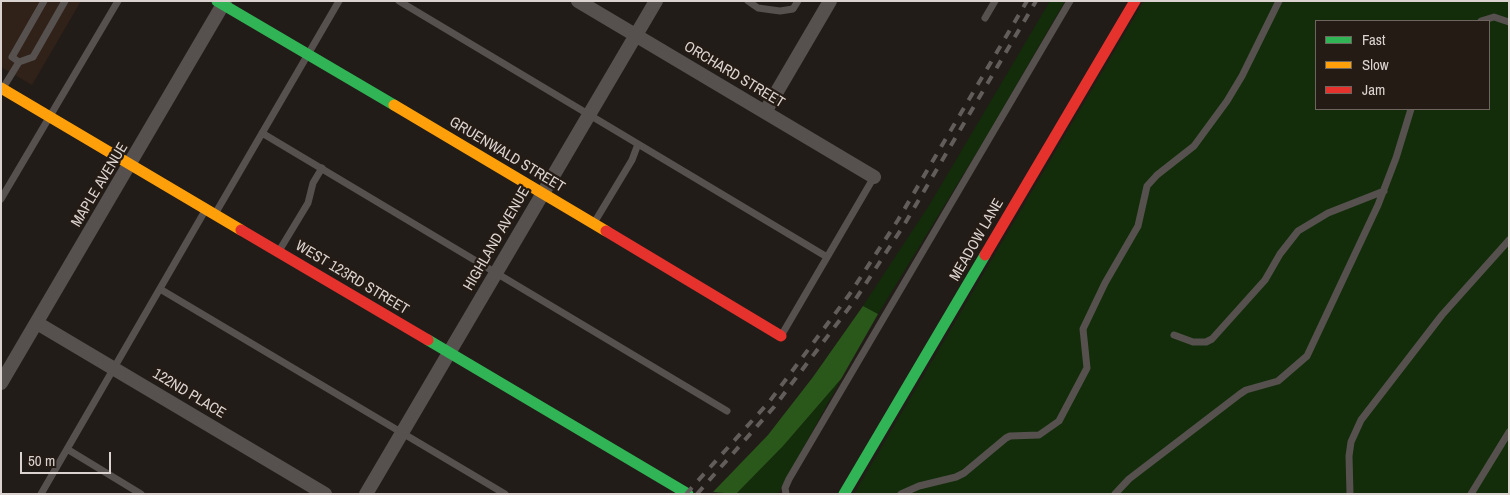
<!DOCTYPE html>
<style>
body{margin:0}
#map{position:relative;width:1510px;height:495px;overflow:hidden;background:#221c18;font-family:"Archivo Narrow",sans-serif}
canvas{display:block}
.frame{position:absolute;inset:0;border:2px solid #dbd3cf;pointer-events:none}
.legend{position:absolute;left:1315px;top:20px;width:175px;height:90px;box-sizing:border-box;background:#251b15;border:1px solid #6e655f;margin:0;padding:6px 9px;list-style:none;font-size:15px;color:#dbd3cf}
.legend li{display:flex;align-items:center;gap:10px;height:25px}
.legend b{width:25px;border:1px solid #6e655f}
.scale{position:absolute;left:20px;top:452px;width:91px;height:22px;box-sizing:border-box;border:2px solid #dbd3cf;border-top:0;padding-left:6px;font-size:15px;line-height:18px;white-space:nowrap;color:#dbd3cf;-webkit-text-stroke:4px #251b15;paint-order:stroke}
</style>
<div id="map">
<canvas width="1510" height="495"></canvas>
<div class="frame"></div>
<ul class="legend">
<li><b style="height:6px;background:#30b455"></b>Fast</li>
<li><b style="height:6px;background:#ff9f0a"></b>Slow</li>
<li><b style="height:6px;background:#e5322d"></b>Jam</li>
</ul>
<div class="scale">50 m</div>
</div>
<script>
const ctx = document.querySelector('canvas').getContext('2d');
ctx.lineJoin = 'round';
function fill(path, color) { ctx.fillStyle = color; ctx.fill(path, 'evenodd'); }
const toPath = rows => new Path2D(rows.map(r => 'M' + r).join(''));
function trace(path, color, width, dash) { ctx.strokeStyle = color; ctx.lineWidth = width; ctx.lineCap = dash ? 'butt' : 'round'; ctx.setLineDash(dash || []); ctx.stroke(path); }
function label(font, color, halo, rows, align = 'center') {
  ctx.font = font + ' "Archivo Narrow",sans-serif'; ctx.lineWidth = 4.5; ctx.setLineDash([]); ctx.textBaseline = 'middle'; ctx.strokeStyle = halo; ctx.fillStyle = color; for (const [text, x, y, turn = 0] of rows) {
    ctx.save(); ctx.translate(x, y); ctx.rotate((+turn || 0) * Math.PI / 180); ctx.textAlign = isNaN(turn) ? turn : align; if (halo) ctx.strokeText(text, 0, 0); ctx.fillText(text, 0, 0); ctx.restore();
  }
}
const built = toPath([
 [1,1,81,1,32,85,1,67]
]);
const green = toPath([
 [1050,1,1065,1,988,134,878,314,863,306,930,204],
 [1144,1,1509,1,1509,494,854,494],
 [1316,21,1489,21,1489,109,1316,109],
 [841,379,778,494,736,494,783,446]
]);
const forest = toPath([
 [863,306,878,314,841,379,783,446,736,494,713,492,768,435,813,377]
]);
const lane = toPath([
 [399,1,827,257],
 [748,1,758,8,780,11,793,9,798,1],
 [985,18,995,1],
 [1481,21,1494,17,1509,22],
 [19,62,12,57,44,1],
 [3,88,19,62,33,57,65,1],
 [262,133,727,411],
 [1,199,118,1],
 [215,214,339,1],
 [594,223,632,160,638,144],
 [279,251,308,203,313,183,322,168],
 [160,289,505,494],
 [1174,335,1193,342,1206,342,1212,339,1265,280,1280,254,1298,231,1328,213,1384,191],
 [781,336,874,177],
 [67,449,141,494],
 [41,494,206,209],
 [786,494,785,488,789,479,1070,1],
 [901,494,919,486,956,477,964,473,1006,438,1010,436,1039,435,1059,421,1087,368,1083,329,1105,283,1138,226,1147,186,1157,175,1194,146,1227,101,1242,76,1279,1],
 [1115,494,1129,479,1240,394,1246,390,1278,381,1307,356,1378,205,1396,158,1411,109],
 [1350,494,1349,456,1351,442,1361,420,1442,315,1509,240],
 [1471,494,1509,432]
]);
const street = toPath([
 [578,1,874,177],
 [765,112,830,1],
 [37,323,325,494],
 [1,383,225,1],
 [366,494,656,1]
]);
const fast = toPath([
 [217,1,394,105],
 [428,340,688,494],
 [844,494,985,255]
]);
const slow = toPath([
 [1,88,241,230],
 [394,105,606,231]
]);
const jam = toPath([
 [241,230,428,340],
 [606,231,781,336],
 [985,255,1135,1]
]);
const rail = toPath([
 [686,494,769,402,849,295,898,220,1027,1],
 [697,494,774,407,855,300,904,225,1036,1]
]);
const streetNames = [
 ["ORCHARD STREET",734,75,31],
 ["GRUENWALD STREET",507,155,31],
 ["MAPLE AVENUE",100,185,-59],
 ["HIGHLAND AVENUE",497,239,-60],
 ["MEADOW LANE",977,240,-60],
 ["WEST 123RD STREET",352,278,31],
 ["122ND PLACE",189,394,31]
];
fill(built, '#302119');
fill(green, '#132d0a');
fill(forest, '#2a581b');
trace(lane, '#56514e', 7);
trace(street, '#56514e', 14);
trace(fast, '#30b455', 11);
trace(slow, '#ff9f0a', 11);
trace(jam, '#e5322d', 11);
trace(rail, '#625d5b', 4, [9, 9]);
label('15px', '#dbd3cf', '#251b15', streetNames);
</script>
